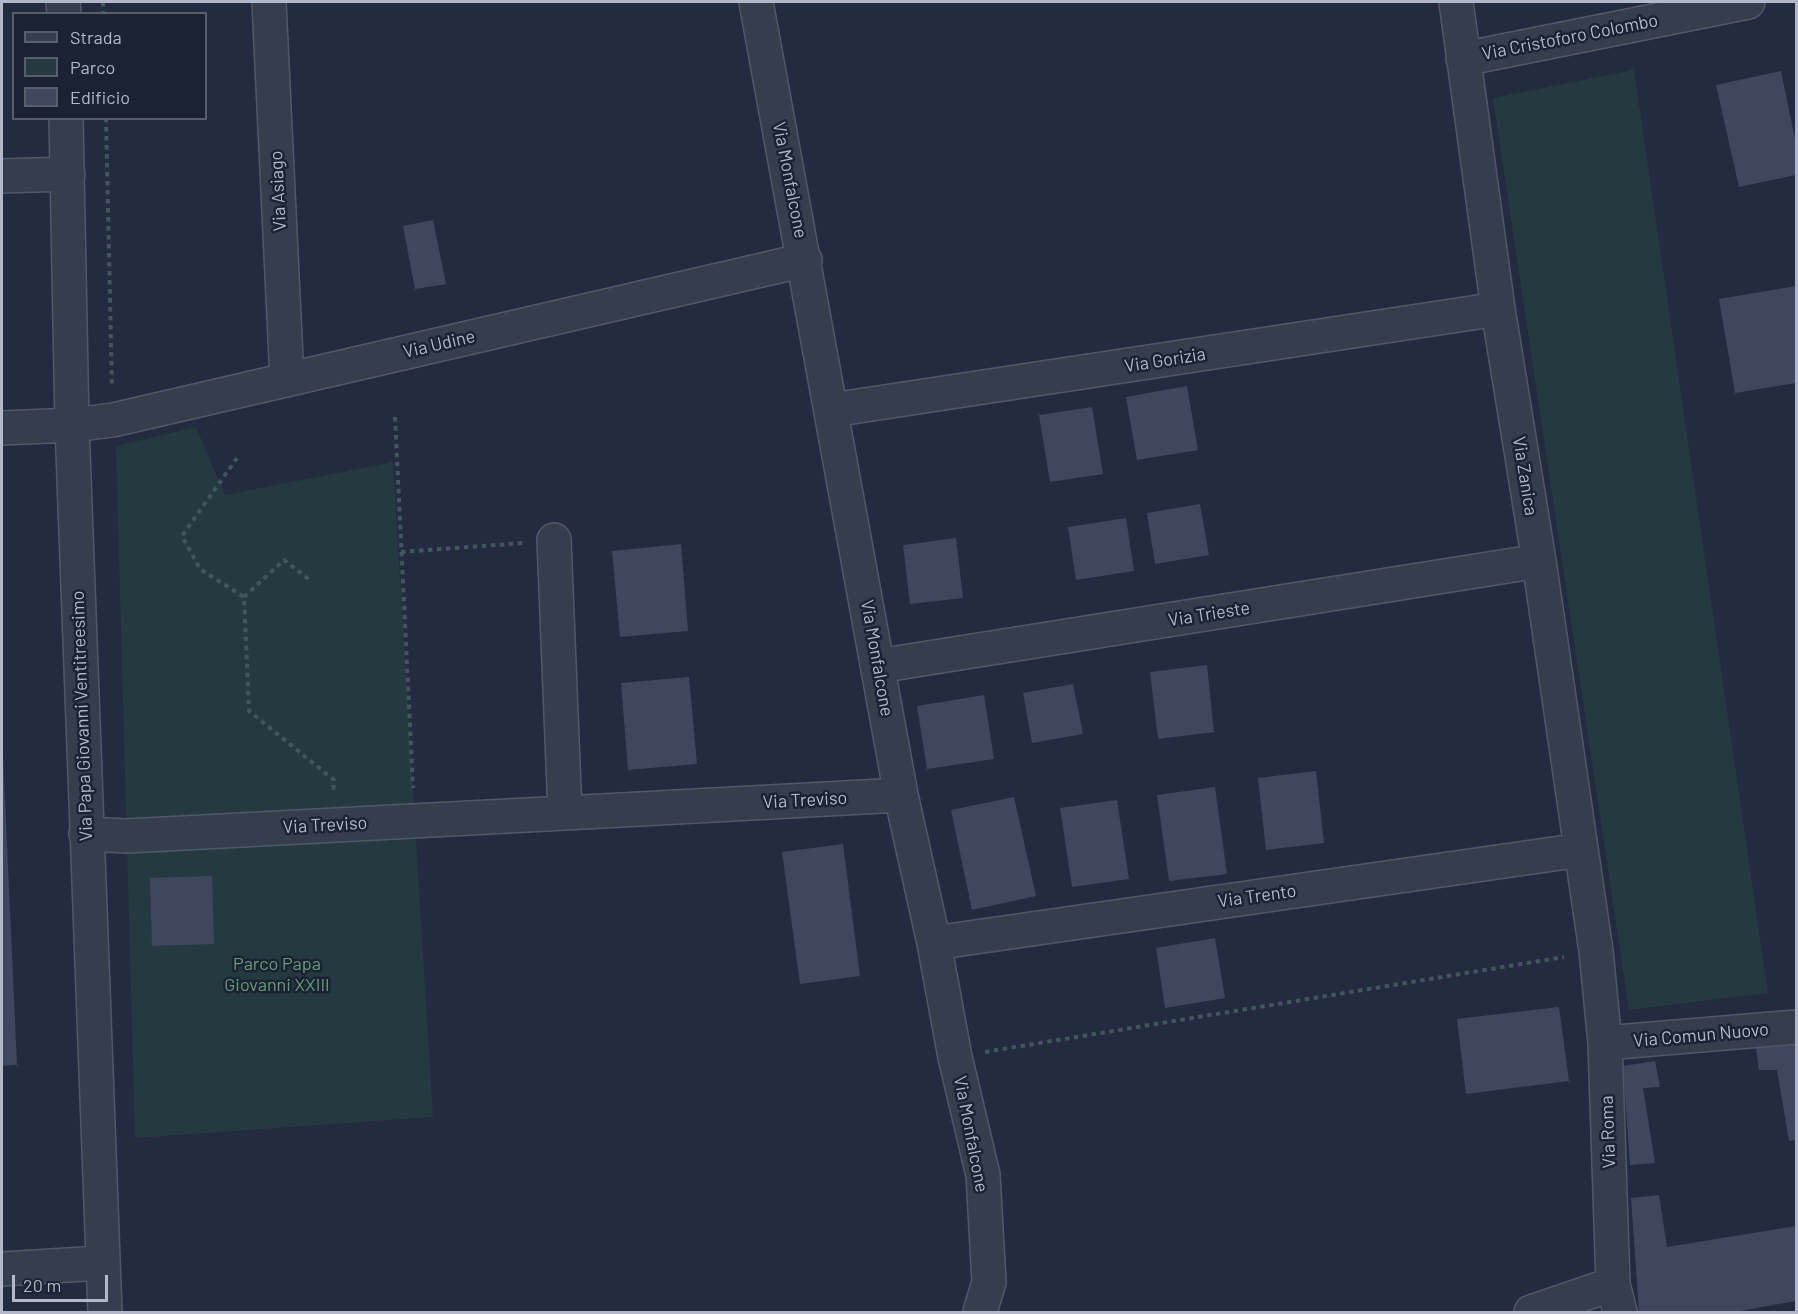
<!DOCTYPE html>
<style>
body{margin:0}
#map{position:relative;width:1798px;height:1314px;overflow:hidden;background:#222b3f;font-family:Barlow,sans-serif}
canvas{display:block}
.frame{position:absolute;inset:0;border:3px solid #b2b8ca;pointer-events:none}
.legend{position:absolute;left:12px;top:12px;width:195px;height:108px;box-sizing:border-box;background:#1b2333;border:2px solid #575f6f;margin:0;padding:8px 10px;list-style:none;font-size:18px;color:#b2b8ca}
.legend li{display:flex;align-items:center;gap:12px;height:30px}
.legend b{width:30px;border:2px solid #575f6f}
.scale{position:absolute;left:12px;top:1275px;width:96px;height:27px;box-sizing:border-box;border:3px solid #b2b8ca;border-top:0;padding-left:8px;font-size:18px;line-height:21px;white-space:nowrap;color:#b2b8ca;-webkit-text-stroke:4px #1b2333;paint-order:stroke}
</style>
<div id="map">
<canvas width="1798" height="1314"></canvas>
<div class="frame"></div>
<ul class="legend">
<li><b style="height:8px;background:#363e4e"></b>Strada</li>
<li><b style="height:16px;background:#243a40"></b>Parco</li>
<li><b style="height:16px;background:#3d485f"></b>Edificio</li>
</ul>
<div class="scale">20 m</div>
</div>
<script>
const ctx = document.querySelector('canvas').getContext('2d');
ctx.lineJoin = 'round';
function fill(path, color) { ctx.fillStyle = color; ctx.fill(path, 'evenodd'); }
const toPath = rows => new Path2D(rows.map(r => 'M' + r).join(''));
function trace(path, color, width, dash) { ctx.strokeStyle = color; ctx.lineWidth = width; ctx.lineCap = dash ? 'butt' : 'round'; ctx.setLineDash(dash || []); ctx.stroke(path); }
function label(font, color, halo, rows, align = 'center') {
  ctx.font = font + ' Barlow,sans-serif'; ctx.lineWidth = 5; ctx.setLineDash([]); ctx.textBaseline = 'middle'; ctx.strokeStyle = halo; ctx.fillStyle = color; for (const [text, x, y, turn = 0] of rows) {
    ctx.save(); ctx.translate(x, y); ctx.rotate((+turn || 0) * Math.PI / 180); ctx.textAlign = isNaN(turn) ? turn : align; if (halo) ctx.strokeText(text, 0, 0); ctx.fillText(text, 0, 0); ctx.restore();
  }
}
const green = toPath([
 [1634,70,1768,993,1629,1010,1493,98],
 [196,427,225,495,393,462,433,1117,135,1138,116,446]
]);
const building = toPath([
 [1781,71,1796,144,1796,175,1739,187,1716,85],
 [433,220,446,284,415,289,403,226],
 [1796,286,1796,383,1735,393,1719,299],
 [1187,386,1198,450,1137,460,1126,397],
 [1092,407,1103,474,1050,482,1039,415],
 [1200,504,1209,555,1155,564,1147,513],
 [1126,518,1134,571,1076,580,1068,527],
 [956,538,963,598,910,604,903,545],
 [681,544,688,631,620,637,612,551],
 [1207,665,1214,732,1158,739,1150,672],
 [689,677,697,764,628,770,621,683],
 [1073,684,1083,734,1032,743,1023,693],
 [984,695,994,759,927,769,917,706],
 [2,733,17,1065,2,1066],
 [1316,771,1324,843,1266,850,1258,778],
 [1215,787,1227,874,1169,881,1157,795],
 [1014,797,1036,896,972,910,951,810],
 [1117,800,1129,879,1072,887,1060,808],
 [843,844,860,976,800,984,782,852],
 [212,876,214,944,152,946,150,878],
 [1215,938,1225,998,1165,1008,1156,948],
 [1559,1007,1569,1081,1466,1094,1457,1019],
 [1796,1041,1796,1140,1789,1141,1777,1070,1759,1070,1756,1048],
 [1655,1061,1660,1087,1643,1088,1655,1163,1630,1165,1623,1066],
 [1659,1195,1667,1247,1796,1226,1796,1301,1734,1312,1639,1312,1631,1198]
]);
const path = toPath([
 [103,2,103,14],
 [106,118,112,388],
 [395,417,413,788],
 [237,458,182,536,200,569,244,597,249,711,334,780,333,794],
 [401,552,523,543],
 [244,597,284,560,311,581],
 [985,1052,1564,957]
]);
const minor = toPath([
 [63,2,64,14],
 [269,2,287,380],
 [756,2,901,795,934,943,955,1057,983,1175,989,1282,980,1312],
 [1456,2,1498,309,1539,561,1596,951,1605,1043,1613,1284,1620,1312],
 [1463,59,1748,2],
 [66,118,72,425,105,1312],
 [2,176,68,174],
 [832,410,1498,309],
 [2,428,72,425,113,420,805,260],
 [554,540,565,813,901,795],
 [878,666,1539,561],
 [86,834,127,836,565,813],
 [934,943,1581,850],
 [1605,1043,1796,1027],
 [2,1269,101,1263],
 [1531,1312,1613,1284]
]);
const streetNames = [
 ["Via Cristoforo Colombo",1570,37,-11],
 ["Via Monfalcone",790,180,79],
 ["Via Asiago",278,191,-93],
 ["Via Udine",439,344,-13],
 ["Via Gorizia",1165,360,-9],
 ["Via Zanica",1525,476,81],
 ["Via Trieste",1209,614,-9],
 ["Via Monfalcone",877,658,80],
 ["Via Papa Giovanni Ventitreesimo",82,716,-92],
 ["Via Treviso",805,800,-3],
 ["Via Treviso",325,825,-3],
 ["Via Trento",1257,896,-8],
 ["Via Comun Nuovo",1701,1035,-5],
 ["Via Roma",1608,1132,-92],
 ["Via Monfalcone",971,1134,79]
];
const parkNames = [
 ["Parco Papa",277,964],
 ["Giovanni XXIII",277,985]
];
fill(green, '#243a40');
fill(building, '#3d485f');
trace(minor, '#515869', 36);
trace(path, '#42575d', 4, [4.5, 4.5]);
trace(minor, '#363e4e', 33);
label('18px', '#b2b8ca', '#1b2333', streetNames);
label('18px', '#679d79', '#1b2333', parkNames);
</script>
